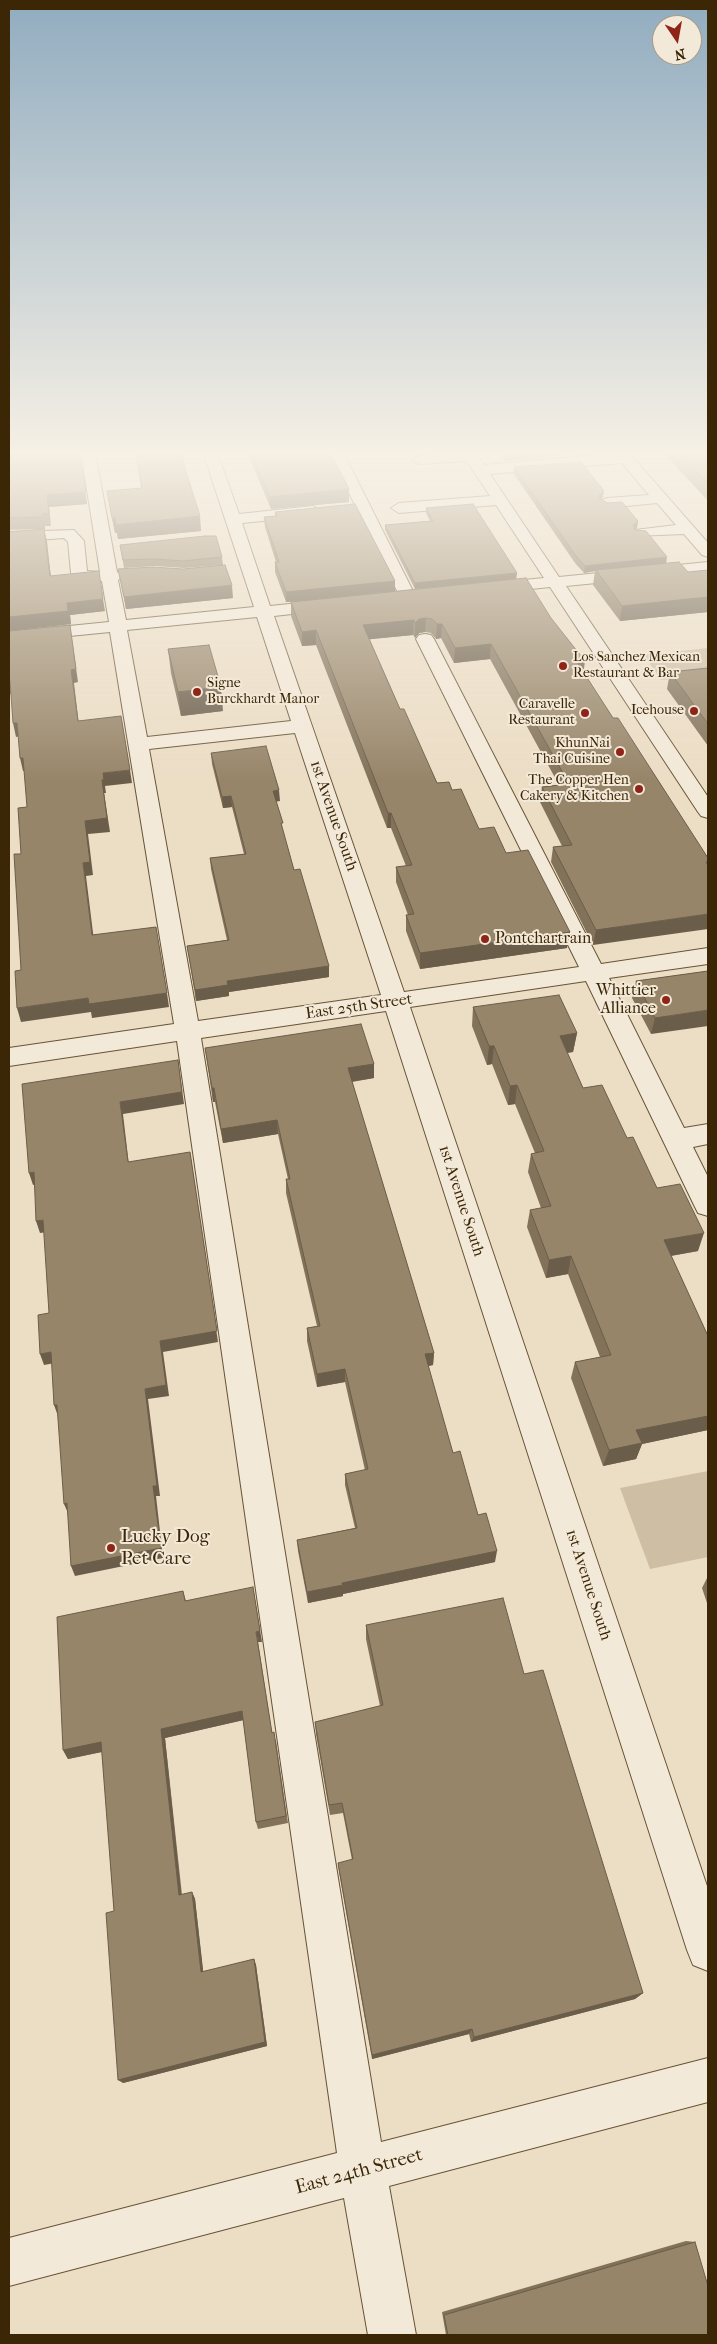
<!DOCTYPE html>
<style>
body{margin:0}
#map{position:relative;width:717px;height:2344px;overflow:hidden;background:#ecddc5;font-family:"IM FELL French Canon",serif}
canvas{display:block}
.frame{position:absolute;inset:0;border:10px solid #3b2605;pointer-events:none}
.north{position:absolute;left:652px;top:15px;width:50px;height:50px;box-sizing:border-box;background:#f3e9d9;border:1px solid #a99b84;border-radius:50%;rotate:168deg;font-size:14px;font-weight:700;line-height:20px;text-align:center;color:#3b2605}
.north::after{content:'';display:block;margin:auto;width:18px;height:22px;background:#8f2418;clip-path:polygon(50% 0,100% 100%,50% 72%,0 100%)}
</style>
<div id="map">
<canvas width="717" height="2344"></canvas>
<div class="frame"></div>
<div class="north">N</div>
</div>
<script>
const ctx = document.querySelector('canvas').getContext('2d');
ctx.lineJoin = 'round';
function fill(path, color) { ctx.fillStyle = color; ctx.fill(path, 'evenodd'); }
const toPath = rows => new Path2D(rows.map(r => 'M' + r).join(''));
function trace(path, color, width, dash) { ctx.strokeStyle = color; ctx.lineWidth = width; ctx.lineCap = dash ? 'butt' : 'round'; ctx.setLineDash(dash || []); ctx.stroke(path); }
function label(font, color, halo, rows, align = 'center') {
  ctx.font = font + ' "IM FELL French Canon",serif'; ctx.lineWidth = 4; ctx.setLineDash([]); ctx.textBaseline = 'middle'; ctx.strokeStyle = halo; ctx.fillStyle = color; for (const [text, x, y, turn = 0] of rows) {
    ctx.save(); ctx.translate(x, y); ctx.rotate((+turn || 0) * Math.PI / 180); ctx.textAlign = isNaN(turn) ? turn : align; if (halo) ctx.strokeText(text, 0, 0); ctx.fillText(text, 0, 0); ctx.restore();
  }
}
const green = toPath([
 [708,648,708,675,661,680,644,655],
 [708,1471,708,1557,650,1569,620,1488]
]);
const minor = toPath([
 [81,452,95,452,117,572,123,576,118,580,126,620,254,607,203,452,217,452,239,514,313,506,321,511,313,516,242,523,270,606,328,600,334,601,336,605,334,609,328,610,274,616,404,992,579,967,416,639,419,635,425,634,431,635,434,639,601,964,708,948,708,964,609,978,684,1128,708,1124,708,1144,693,1147,708,1177,708,1216,698,1213,694,1205,586,981,410,1007,708,1889,708,1971,693,1965,687,1950,386,1011,201,1038,381,2142,708,2058,708,2102,389,2186,416,2335,368,2335,344,2198,9,2286,9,2238,337,2153,177,1041,9,1066,9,1048,174,1024,110,632,9,642,9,632,109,622,102,581,87,582,73,576,71,573,68,542,64,538,9,542,9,532,74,530,84,541,87,571,100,572,81,452],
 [257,617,291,721,147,737,127,630,257,617],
 [295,733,381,995,198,1021,149,749,295,733],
 [329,452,343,452,416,597,414,601,402,601,400,597,329,452],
 [461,452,475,452,484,465,628,452,708,543,708,557,702,555,684,534,635,536,633,533,635,530,676,525,657,503,607,508,602,506,599,503,602,500,607,498,649,495,622,463,490,474,559,577,708,562,708,572,566,586,708,797,708,818,701,816,698,812,550,587,493,593,487,592,485,588,487,584,493,583,544,578,496,505,399,513,391,508,399,503,490,496,467,461,419,464,412,460,419,456,461,452]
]);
const wall = toPath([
 [9,452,80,452,87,504,49,507,51,526,45,526,45,529,44,529,51,576,105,611,70,615,71,624,9,631,9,532,44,529,9,530,9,531],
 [143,452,182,452,184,459,185,469,201,531,118,539,117,533,115,533,107,491,141,488,136,454,143,453],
 [247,452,330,452,349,489,349,502,271,509],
 [499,452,586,452,505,461],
 [663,452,708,452,708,501],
 [514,467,603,497,601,499,638,521,637,528,634,530,666,563,688,572,708,570,708,612,620,621,593,585,595,571,584,573,575,563,514,474],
 [426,508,517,573,516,579,415,589,385,530,385,525,430,521,426,513],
 [275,512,395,591,584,673,613,718,708,858,593,945,551,862,553,847,562,846,540,802,542,787,559,785,490,659,454,663,441,638,436,639,431,633,425,632,419,633,415,638,413,635,369,639,400,709,437,783,452,790,479,829,506,853,567,948,420,969,406,931,406,915,408,915,396,882,396,867,406,866,391,828,387,828,316,645,302,646,291,616,291,602,286,602,275,572,275,562,276,562,265,527,264,517,275,516],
 [120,545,222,557,223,565,184,568,155,566,124,568],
 [118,569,233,598,126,609],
 [168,649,223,711,181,716,171,673],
 [708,668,708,746,667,689,670,672],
 [211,753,280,801,276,801,283,832,294,870,329,977,229,992,229,996,196,1001,187,946,227,940,211,869,210,858,244,854,232,807,223,808,212,764],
 [708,971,651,1034,632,998,636,981],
 [473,1007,577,1033,573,1052,567,1053,583,1088,627,1138,657,1188,698,1251,671,1256,708,1336,708,1430,642,1444,636,1459,603,1466,571,1378,575,1362,600,1357,568,1274,546,1278,527,1227,530,1210,541,1208,528,1172,531,1154,535,1153,515,1104,508,1105,492,1064,487,1065,472,1026],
 [205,1048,374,1064,374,1078,352,1082,434,1353,433,1365,428,1366,453,1453,478,1515,495,1562,343,1594,343,1596,308,1603,298,1551,297,1540,355,1528,345,1485,345,1474,365,1470,345,1382,317,1387,307,1341,307,1328,317,1326,286,1193,286,1179,288,1179,278,1134,223,1143,215,1102,213,1102],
 [708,1576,708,1606,702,1588],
 [183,1591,186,1601,262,1642,258,1642,272,1733,276,1741,288,1823,258,1829,256,1822,243,1720,165,1738,182,1895,192,1892,195,1899,203,1972,254,1959,256,1965,267,2046,123,2083,114,1911,102,1752,68,1759,63,1750],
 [366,1625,524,1674,643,1993,635,1999,471,2042,469,2034,372,2059,339,1872,338,1863,352,1860,343,1813,330,1815,316,1734,315,1722,380,1706,366,1639],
 [686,2241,695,2242,708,2335,446,2335,442,2312]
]);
const shadedWall = toPath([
 [80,452,87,504,49,507,51,526,47,495],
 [506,452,586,452,505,461],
 [349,489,349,502,271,509,270,497],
 [604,491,603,497,598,502,599,495],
 [200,516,201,531,118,539,116,525],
 [112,518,115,518,117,533,115,533],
 [638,521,637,528,631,532,633,525],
 [44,529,47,541,52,588,50,576],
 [667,557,666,564,596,570,595,571,584,573,585,566],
 [517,573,516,579,415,589,415,583],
 [395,581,395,591,286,602,286,592],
 [232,585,233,598,126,609,124,597],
 [708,597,708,612,620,621,622,606],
 [103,599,105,611,70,615,71,624,9,631,9,617,67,603],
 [426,618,425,632,419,633,415,638,415,623,419,619],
 [414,620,413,635,363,640,363,625],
 [437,624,442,624,441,638,436,639],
 [70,625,78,682,74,683,80,734,78,721,71,670],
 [316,630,316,645,302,646,302,632],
 [491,644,490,659,454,663,455,648],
 [585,661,583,676,577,662],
 [9,681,10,681,13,694,9,694],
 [221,687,223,711,181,716,178,692],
 [13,723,17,723,20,736,16,737],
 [20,758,23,758,26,771,23,771],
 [130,770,132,783,105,786,106,793,104,793,110,832,88,834,93,875,86,876,95,949,92,935,83,863,85,821,102,780,103,773],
 [279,790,280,801,274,802,273,791],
 [231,796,232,807,223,808,222,797],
 [388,813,391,813,391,828,387,828],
 [708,914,708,929,593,945,596,930],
 [570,932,567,948,420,969,420,953],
 [329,966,329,977,229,992,229,996,196,1001,195,990,227,981],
 [167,993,169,1007,92,1018,91,1012,21,1022,17,1008,88,998],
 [708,1010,708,1026,651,1034,655,1018],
 [577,1033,573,1052,556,1054,560,1036],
 [489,1046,494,1046,492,1064,487,1065],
 [178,1060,184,1104,123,1114,130,1174,128,1162,120,1102],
 [374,1064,374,1078,349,1082,348,1068],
 [517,1085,515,1104,508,1105,510,1086],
 [212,1088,214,1088,215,1102,213,1102],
 [277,1120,278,1134,223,1143,221,1129],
 [190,1152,218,1342,163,1352,169,1396,148,1399,160,1496,156,1496,163,1558,75,1576,71,1566,153,1486,145,1389,160,1341],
 [34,1172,37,1184,33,1185,29,1173],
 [43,1220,47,1232,40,1233,36,1221],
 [704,1233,698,1251,658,1258,664,1240],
 [571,1256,568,1274,546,1278,549,1260],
 [51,1352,55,1363,44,1365,40,1354],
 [434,1353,433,1365,424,1367,425,1354],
 [345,1369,345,1382,317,1387,317,1374],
 [54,1405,57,1405,58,1416],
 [708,1416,708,1430,642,1444,636,1459,603,1466,609,1450,636,1430],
 [67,1503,68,1513,64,1504],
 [497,1551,495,1562,343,1594,343,1596,308,1603,307,1592,342,1583],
 [253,1587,262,1642,258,1642,256,1632],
 [242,1711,244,1720,165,1738,182,1902,179,1895,161,1729],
 [101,1742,106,1751,68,1759,63,1750],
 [192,1892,195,1899,204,1978,201,1972],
 [254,1959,256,1965,267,2046,123,2083,118,2080],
 [643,1993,635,1999,471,2042,474,2037],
 [472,2029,469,2034,372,2059,372,2055]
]);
const building = toPath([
 [9,452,80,452,86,492,47,495,49,514,43,514,43,517,9,518,9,452],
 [145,452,182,452,184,459,182,459,200,516,116,525,115,518,112,518,107,491,142,488,136,454,145,452],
 [251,452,330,452,349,489,270,497,251,452],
 [678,452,708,452,708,484,678,452],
 [581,462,604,491,599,495,599,498,607,503,622,502,638,521,633,525,635,530,646,531,667,557,585,566,576,556,514,467,581,462],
 [355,504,395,581,286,592,275,562,279,562,264,517,277,516,275,512,355,504],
 [473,504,517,573,415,583,385,525,433,521,426,508,473,504],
 [44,529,50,576,99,571,103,599,67,603,68,611,9,617,9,532,44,529],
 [205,536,216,536,222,557,183,561,154,559,123,560,120,545,205,536],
 [679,562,688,572,708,570,708,597,622,606,596,570,679,562],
 [225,565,232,585,124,597,118,569,153,567,183,569,225,565],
 [526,578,551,618,585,661,577,662,613,718,618,718,708,858,708,862,706,862,708,866,708,914,596,930,553,847,572,845,542,787,569,784,491,644,455,648,442,624,437,624,432,619,426,618,419,619,415,623,414,620,363,625,400,709,404,709,437,783,449,782,452,790,461,789,479,829,494,827,506,853,528,850,570,932,420,953,406,915,414,914,396,867,412,865,391,813,388,813,316,630,302,632,291,602,526,578],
 [70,625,76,669,71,670,78,721,121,716,130,770,103,773,104,780,102,780,107,818,85,821,90,862,83,863,92,935,156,927,167,993,89,1004,88,998,17,1008,15,971,21,970,14,854,21,854,18,808,27,807,23,758,20,758,17,723,13,723,10,681,9,681,9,631,70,625],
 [209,645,221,687,178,692,168,649,209,645],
 [708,668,708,724,670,672,708,668],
 [266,746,279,790,273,791,283,823,281,823,294,870,300,869,329,966,227,981,228,985,195,990,187,946,229,940,210,858,246,854,231,796,222,797,211,753,266,746],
 [708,971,708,1010,655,1018,636,981,708,971],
 [559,995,577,1033,560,1036,583,1088,602,1085,627,1138,633,1137,657,1188,680,1184,704,1233,664,1240,708,1336,708,1416,636,1430,642,1443,609,1450,575,1362,611,1355,571,1256,549,1260,530,1210,551,1206,531,1154,544,1151,517,1085,510,1086,494,1046,489,1046,473,1007,559,995],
 [361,1024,374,1064,348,1068,434,1353,425,1354,453,1453,460,1451,478,1515,486,1513,497,1551,342,1583,343,1585,307,1592,297,1540,357,1528,345,1474,368,1469,345,1369,317,1374,307,1328,320,1326,286,1179,290,1179,277,1120,221,1129,214,1088,212,1088,205,1048,361,1024],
 [178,1060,182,1092,120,1102,128,1162,190,1152,217,1331,160,1341,166,1385,145,1389,157,1486,153,1486,161,1548,71,1566,67,1503,64,1504,57,1405,54,1405,51,1352,40,1354,38,1315,49,1313,43,1220,36,1221,34,1172,29,1173,22,1084,178,1060],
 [253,1587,260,1631,256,1632,272,1733,274,1732,286,1816,256,1822,242,1711,161,1729,179,1895,192,1892,201,1972,254,1959,265,2042,118,2080,106,1913,114,1911,101,1742,63,1750,57,1617,183,1591,185,1601,253,1587],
 [503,1598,524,1674,543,1670,643,1993,474,2037,472,2029,372,2055,338,1863,353,1859,342,1803,329,1805,315,1722,383,1705,366,1625,503,1598],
 [695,2242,708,2286,708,2335,448,2335,444,2315,695,2242]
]);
const markers = [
 [563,666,5,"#8f2418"],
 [197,692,5,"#8f2418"],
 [694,711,5,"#8f2418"],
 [585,713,5,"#8f2418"],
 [620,752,5,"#8f2418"],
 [639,789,5,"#8f2418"],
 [485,939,5,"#8f2418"],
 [666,1000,5,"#8f2418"],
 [111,1548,5,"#8f2418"]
];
const farPoinames = [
 ["Los Sanchez Mexican",573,658,"left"],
 ["Restaurant & Bar",573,674,"left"],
 ["Signe",207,684,"left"],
 ["Burckhardt Manor",207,700,"left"],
 ["Caravelle",575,705],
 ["Restaurant",575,721],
 ["Icehouse",684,711],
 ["KhunNai",610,744],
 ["Thai Cuisine",610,760],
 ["The Copper Hen",629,781],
 ["Cakery & Kitchen",629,797]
];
const streetNames = [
 ["1st Avenue South",333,816,71],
 ["East 25th Street",359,1007,-8],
 ["1st Avenue South",461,1201,72],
 ["1st Avenue South",588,1585,72]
];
const poiNames = [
 ["Pontchartrain",495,939],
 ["Whittier",656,991,"right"],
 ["Alliance",656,1009,"right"]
];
const nearPoinames = [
 ["Lucky Dog",121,1537],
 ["Pet Care",121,1559]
];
const nearStreetnames = [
 ["East 24th Street",359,2172,-15]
];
fill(green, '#cebea4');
trace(minor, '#675435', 2);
fill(minor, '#f3e9d9');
fill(wall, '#82725a');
fill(shadedWall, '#6a5d4a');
fill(building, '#978569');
trace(building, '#6a5d4a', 1);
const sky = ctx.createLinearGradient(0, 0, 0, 781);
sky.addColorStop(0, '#91acc0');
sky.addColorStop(0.58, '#f6f0e5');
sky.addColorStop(1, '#f6f0e500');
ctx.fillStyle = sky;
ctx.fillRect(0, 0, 717, 781);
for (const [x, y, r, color] of markers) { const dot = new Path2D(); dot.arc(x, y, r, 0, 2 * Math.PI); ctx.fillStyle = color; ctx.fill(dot); trace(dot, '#f3e9d9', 2); }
label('14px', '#3b2605', '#f3e9d9', farPoinames, 'right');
label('16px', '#3b2605', '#f3e9d9', streetNames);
label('16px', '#3b2605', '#f3e9d9', poiNames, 'left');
label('19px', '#3b2605', '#f3e9d9', nearPoinames, 'left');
label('19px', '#3b2605', '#f3e9d9', nearStreetnames);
</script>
